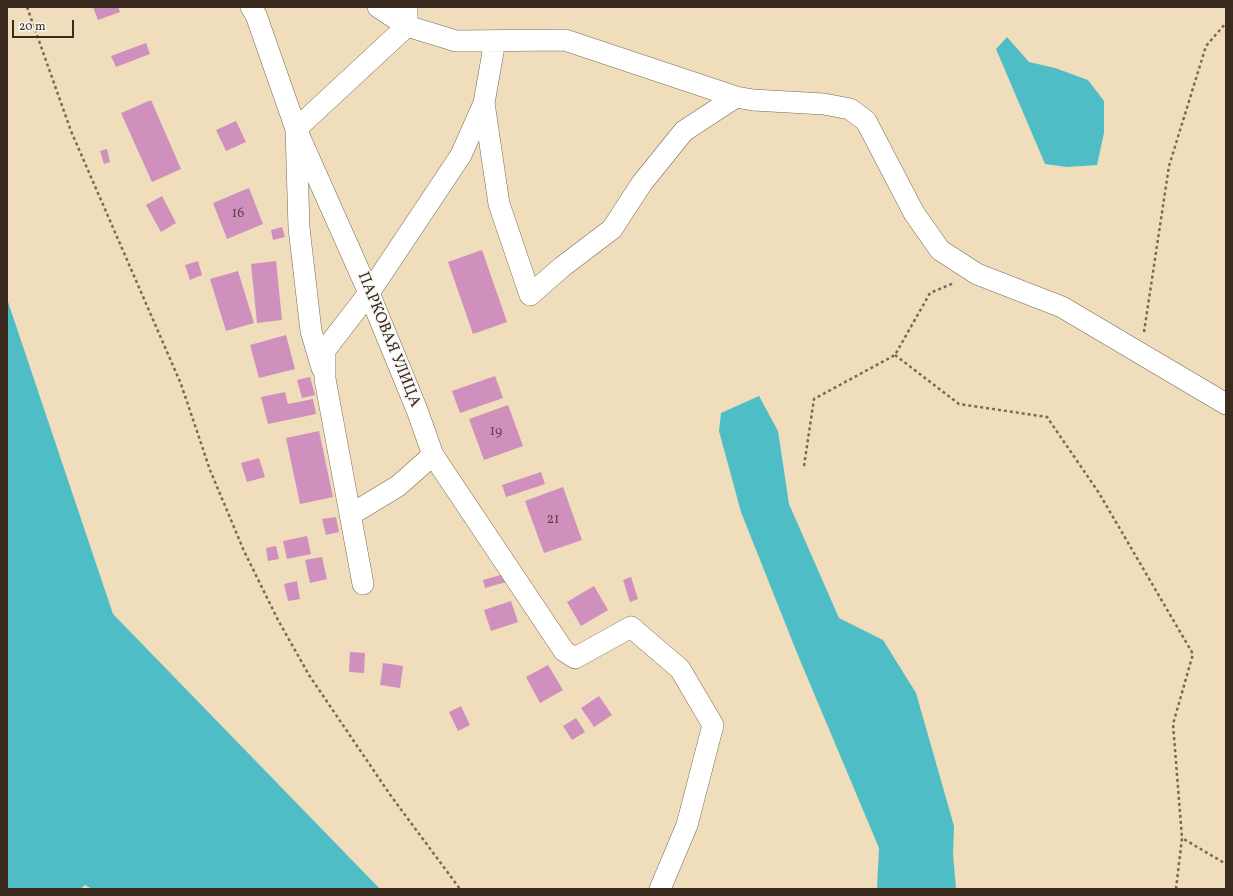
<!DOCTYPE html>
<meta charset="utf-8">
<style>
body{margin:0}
#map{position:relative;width:1233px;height:896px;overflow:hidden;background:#efddbb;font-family:Vollkorn,serif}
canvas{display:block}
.frame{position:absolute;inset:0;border:8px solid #3b2a1e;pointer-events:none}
.scale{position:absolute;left:12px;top:20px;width:62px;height:18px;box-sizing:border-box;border:2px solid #3b2a1e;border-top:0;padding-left:5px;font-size:12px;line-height:14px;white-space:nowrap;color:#3b2a1e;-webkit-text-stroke:3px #f6f6f2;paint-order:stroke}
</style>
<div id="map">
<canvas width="1233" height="896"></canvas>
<div class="frame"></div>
<div class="scale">20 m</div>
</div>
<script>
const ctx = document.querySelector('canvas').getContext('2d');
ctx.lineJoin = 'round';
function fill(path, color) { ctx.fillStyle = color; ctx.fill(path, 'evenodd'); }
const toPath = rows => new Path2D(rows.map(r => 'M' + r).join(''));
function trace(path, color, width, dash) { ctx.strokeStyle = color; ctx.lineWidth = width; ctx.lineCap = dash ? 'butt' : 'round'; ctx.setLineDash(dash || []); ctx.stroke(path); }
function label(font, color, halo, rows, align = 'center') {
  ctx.font = font + ' Vollkorn,serif'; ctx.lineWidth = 3; ctx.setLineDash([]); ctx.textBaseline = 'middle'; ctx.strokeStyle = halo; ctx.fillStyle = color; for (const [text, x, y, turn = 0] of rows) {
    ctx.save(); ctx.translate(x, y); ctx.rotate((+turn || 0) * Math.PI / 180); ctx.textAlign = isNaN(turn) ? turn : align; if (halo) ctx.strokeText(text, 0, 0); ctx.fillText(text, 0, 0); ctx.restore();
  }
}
const water = toPath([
 [1007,37,1029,62,1055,68,1088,80,1104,101,1104,133,1097,165,1067,167,1045,164,996,49],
 [7,299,113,614,380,889,92,889,85,885,80,889,7,889],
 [759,396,778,431,789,504,839,618,883,640,916,693,954,826,953,854,956,889,877,889,879,848,797,653,741,512,719,431,721,413]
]);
const building = toPath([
 [93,7,118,7,120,12,98,20],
 [146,43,150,54,116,67,111,56],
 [151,100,181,169,152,182,121,113],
 [236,121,246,142,226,151,216,130],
 [107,149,110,162,104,164,100,151],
 [249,188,263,224,227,239,213,203],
 [162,196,176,223,161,232,146,205],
 [282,227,285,237,273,240,271,230],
 [482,250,507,322,473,334,448,262],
 [198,261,202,275,190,280,185,265],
 [276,261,282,320,257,323,251,264],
 [238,271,254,323,226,331,210,279],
 [286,335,295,369,259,378,250,345],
 [495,376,503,398,460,413,452,391],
 [310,377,315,395,302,398,297,380],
 [285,392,288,404,313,399,316,414,268,424,261,397],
 [508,405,523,446,484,460,469,419],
 [319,431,333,497,300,504,286,438],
 [259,458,265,477,247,482,241,463],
 [541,472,545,484,506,497,502,485],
 [563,487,582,540,544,553,525,501],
 [336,517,339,532,326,535,322,519],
 [307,536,311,554,287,559,283,541],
 [276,546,279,559,268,561,266,548],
 [322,557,327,579,310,583,305,560],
 [504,574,506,582,485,588,483,580],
 [631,577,638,599,630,602,623,580],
 [297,581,300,599,288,601,284,584],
 [594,586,608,610,581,626,567,602],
 [511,601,518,622,491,631,484,610],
 [350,652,365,653,364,673,349,672],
 [383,663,403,666,400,688,380,685],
 [548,665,563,690,540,703,526,677],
 [599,696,612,715,594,727,581,708],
 [461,706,470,725,458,731,449,712],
 [576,718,585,732,572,740,563,726]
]);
const path = toPath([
 [27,7,71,131,181,384,210,470,244,551,278,620,309,675,391,796,460,889],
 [1144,332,1169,166,1206,46,1226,23],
 [895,355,959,404,1047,417,1099,493,1193,654,1173,724,1182,838],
 [804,466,814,399,895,355,930,293,954,283],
 [1176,889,1182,838,1226,864]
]);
const minor = toPath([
 [251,7,256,15,296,129,369,293,417,410,433,455,564,651,575,658,631,627,680,669,713,725,687,825,660,889],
 [378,7,407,26,456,41,565,40,736,97,753,100,824,104,850,109,866,121,914,213,940,250,977,274,1062,307,1226,404],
 [484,103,499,204,530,295,562,267,612,229,642,183,684,131,736,97],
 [322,368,311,331,299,228,296,129,407,26,407,7],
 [350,515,398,486,433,455],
 [363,584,325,379,325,350,369,293,461,155,484,103,495,41]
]);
const numberNames = [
 ["16",238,214],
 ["19",496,432],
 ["21",553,520]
];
const streetNames = [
 ["ПАРКОВАЯ УЛИЦА",388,340,68]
];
fill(water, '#4fbdc6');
fill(building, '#d090bd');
trace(minor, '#7a6955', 22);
trace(path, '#7a6955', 2.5, [3, 3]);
trace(minor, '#fff', 21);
label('14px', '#604446', null, numberNames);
label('16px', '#3b2a1e', '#f6f6f2', streetNames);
</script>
